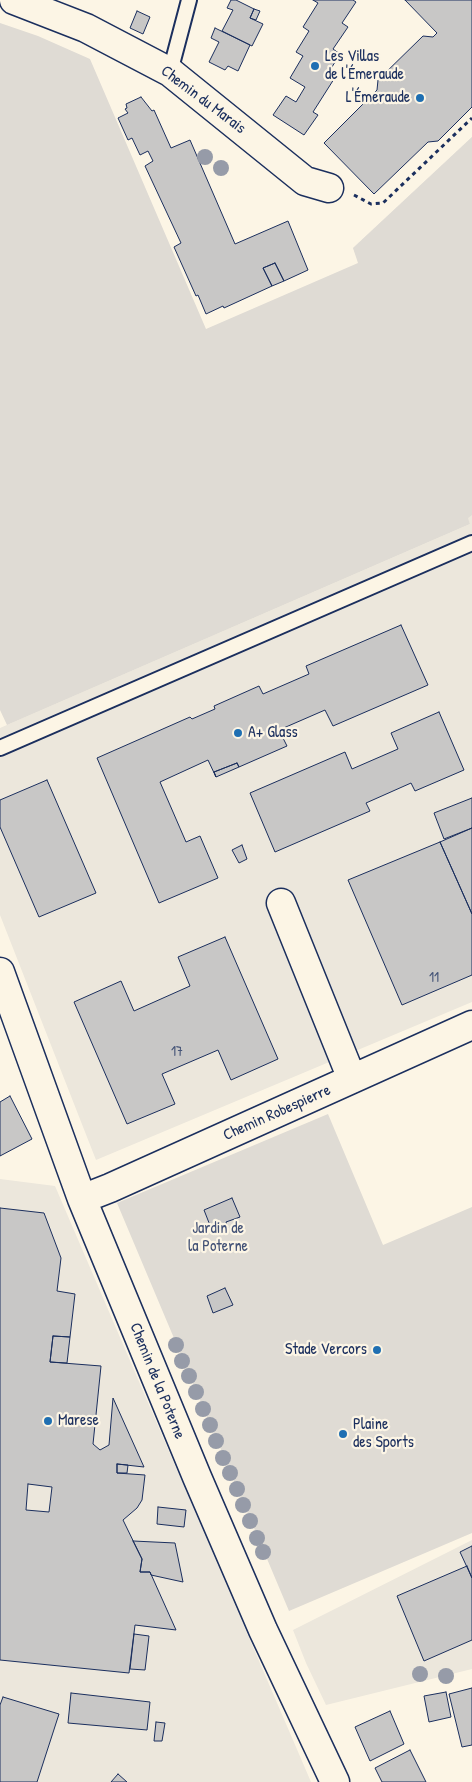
<!DOCTYPE html>
<meta charset="utf-8">
<style>
body{margin:0}
canvas{display:block;background:#fcf5e5}
</style>
<canvas width="472" height="1782"></canvas>
<script>
const ctx = document.querySelector('canvas').getContext('2d');
ctx.lineJoin = 'round';
function fill(path, color) { ctx.fillStyle = color; ctx.fill(path, 'evenodd'); }
const toPath = rows => new Path2D(rows.map(r => 'M' + r).join(''));
function trace(path, color, width, dash) { ctx.strokeStyle = color; ctx.lineWidth = width; ctx.lineCap = dash ? 'butt' : 'round'; ctx.setLineDash(dash || []); ctx.stroke(path); }
function label(font, color, halo, rows, align = 'center') {
  ctx.font = font + ' "Patrick Hand",sans-serif'; ctx.lineWidth = 4.5; ctx.setLineDash([]); ctx.textBaseline = 'middle'; ctx.strokeStyle = halo; ctx.fillStyle = color; for (const [text, x, y, turn = 0] of rows) {
    ctx.save(); ctx.translate(x, y); ctx.rotate((+turn || 0) * Math.PI / 180); ctx.textAlign = isNaN(turn) ? turn : align; if (halo) ctx.strokeText(text, 0, 0); ctx.fillText(text, 0, 0); ctx.restore();
  }
}
const built = toPath([
 [472,137,472,1002,96,1160,0,915,0,728,470,524,353,248],
 [0,1179,55,1186,311,1782,0,1782],
 [472,1540,472,1669,326,1705,306,1663,293,1630]
]);
const green = toPath([
 [0,23,38,36,90,59,206,329,358,263,353,248,472,137,472,515,468,518,470,524,7,725,0,710],
 [328,1114,383,1245,472,1207,472,1533,289,1611,117,1203]
]);
const building = toPath([
 [231,0,236,0,254,9,250,18,263,24,252,46,222,31,233,10,227,8,231,0],
 [313,0,353,0,356,2,342,23,348,27,333,49,340,54,327,75,334,79,313,112,318,115,304,135,273,115,286,96,296,102,305,87,290,78,303,56,296,52,309,31,303,27,318,3,313,0],
 [405,0,472,0,472,107,438,141,428,142,374,194,324,143,377,90,378,80,423,36,433,37,437,33,405,0],
 [254,9,260,11,256,20,250,18,254,9],
 [137,11,150,17,143,34,130,28,137,11],
 [215,28,250,45,238,71,228,66,225,70,209,62,219,42,211,38,215,28],
 [141,97,152,111,154,110,171,148,190,140,235,244,288,221,308,270,284,281,275,263,263,268,272,286,224,308,223,306,206,314,198,295,196,296,174,247,181,243,145,166,153,161,148,151,140,155,132,138,128,140,118,118,128,113,125,109,127,108,126,104,141,97],
 [275,263,284,281,272,286,263,268,275,263],
 [401,625,428,685,333,726,325,710,279,730,287,746,239,767,237,763,214,772,216,777,208,760,160,782,186,842,200,836,218,878,159,903,97,758,190,717,192,719,215,709,214,706,259,686,263,694,309,674,306,666,401,625],
 [439,712,464,770,415,791,411,783,366,803,370,811,275,852,250,793,345,752,352,769,398,749,391,733,439,712],
 [237,763,239,767,216,777,214,772,237,763],
 [47,780,96,893,39,917,0,827,0,800,47,780],
 [472,798,472,828,444,839,434,813,472,798],
 [472,828,472,914,440,842,472,828],
 [440,842,472,914,472,975,402,1005,348,880,440,842],
 [242,845,247,859,239,863,232,850,242,845],
 [225,937,278,1059,231,1080,218,1050,162,1074,175,1104,127,1124,74,1002,121,981,134,1011,190,986,178,957,225,937],
 [10,1096,32,1139,0,1156,0,1102,10,1096],
 [232,1198,240,1217,226,1222,228,1228,213,1233,204,1210,232,1198],
 [0,1208,44,1213,61,1258,57,1291,75,1294,70,1337,53,1336,50,1362,101,1366,93,1444,100,1450,109,1445,113,1398,144,1467,117,1464,117,1473,145,1475,142,1500,137,1508,123,1520,142,1559,140,1572,150,1572,176,1630,135,1625,129,1673,0,1660,0,1208],
 [28,1484,52,1487,49,1512,26,1510,28,1484],
 [225,1288,233,1305,213,1313,207,1296,225,1288],
 [53,1336,70,1337,67,1363,50,1362,53,1336],
 [117,1464,128,1465,127,1473,117,1473,117,1464],
 [158,1507,186,1510,184,1527,157,1524,158,1507],
 [133,1541,175,1543,183,1582,151,1575,150,1572,140,1572,142,1559,133,1541],
 [472,1546,472,1578,460,1552,472,1546],
 [467,1566,472,1578,472,1640,424,1661,397,1596,467,1566],
 [134,1634,149,1636,145,1670,130,1669,134,1634],
 [472,1688,472,1745,462,1747,449,1694,472,1688],
 [446,1692,451,1717,429,1722,424,1696,446,1692],
 [71,1693,150,1702,147,1730,68,1723,71,1693],
 [3,1697,59,1714,37,1782,0,1782,0,1705,3,1697],
 [390,1711,404,1744,370,1761,355,1727,390,1711],
 [156,1722,165,1723,162,1741,154,1741,156,1722],
 [410,1750,426,1782,382,1782,375,1768,410,1750],
 [118,1774,127,1782,111,1782,118,1774]
]);
const path = toPath([
 [354,195,371,204,383,203,472,118]
]);
const service = toPath([
 [170,72,189,0],
 [0,748,472,543]
]);
const minor = toPath([
 [14,0,86,28,170,72,305,181,329,188],
 [281,903,352,1079],
 [0,972,82,1199,197,1477,263,1630,335,1782],
 [82,1199,110,1188,472,1025]
]);
const trees = [
 [205,157],
 [221,168],
 [176,1345],
 [182,1361],
 [189,1376],
 [196,1392],
 [203,1409],
 [210,1425],
 [216,1441],
 [223,1458],
 [230,1473],
 [237,1489],
 [243,1505],
 [250,1521],
 [257,1538],
 [263,1552],
 [420,1674],
 [446,1676]
];
const markers = [
 [315,66,5,"#1f6fb2"],
 [420,98,5,"#1f6fb2"],
 [238,733,5,"#1f6fb2"],
 [377,1350,5,"#1f6fb2"],
 [48,1421,5,"#1f6fb2"],
 [343,1434,5,"#1f6fb2"]
];
const numberNames = [
 ["11",434,978],
 ["17",177,1052]
];
const poiNames = [
 ["Les Villas",325,57],
 ["de l'Émeraude",325,75],
 ["L'Émeraude",410,98,"right"],
 ["A+ Glass",248,733],
 ["Stade Vercors",367,1350,"right"],
 ["Marese",58,1421],
 ["Plaine",353,1425],
 ["des Sports",353,1443]
];
const streetNames = [
 ["Chemin du Marais",203,100,37],
 ["Chemin Robespierre",277,1113,-24],
 ["Chemin de la Poterne",157,1381,68]
];
const parkNames = [
 ["Jardin de",218,1229],
 ["la Poterne",218,1247]
];
fill(built, '#ece7dc');
fill(green, '#dfdbd4');
fill(building, '#c8c7c6');
trace(building, '#1b2f5e', 1);
trace(service, '#1b2f5e', 18);
trace(minor, '#1b2f5e', 31);
trace(path, '#1b2f5e', 3, [4, 4]);
trace(service, '#fcf5e5', 14);
trace(minor, '#fcf5e5', 28);
ctx.fillStyle = '#969ba8';
for (const [x, y] of trees) { ctx.beginPath(); ctx.arc(x, y, 8, 0, 2 * Math.PI); ctx.fill(); }
for (const [x, y, r, color] of markers) { const dot = new Path2D(); dot.arc(x, y, r, 0, 2 * Math.PI); ctx.fillStyle = color; ctx.fill(dot); trace(dot, '#fcf5e5', 2); }
label('14px', '#465578', null, numberNames);
label('16px', '#1b2f5e', '#fcf5e5', poiNames, 'left');
label('16px', '#1b2f5e', '#fcf5e5', streetNames);
label('16px', '#425176', '#fcf5e5', parkNames);
</script>
